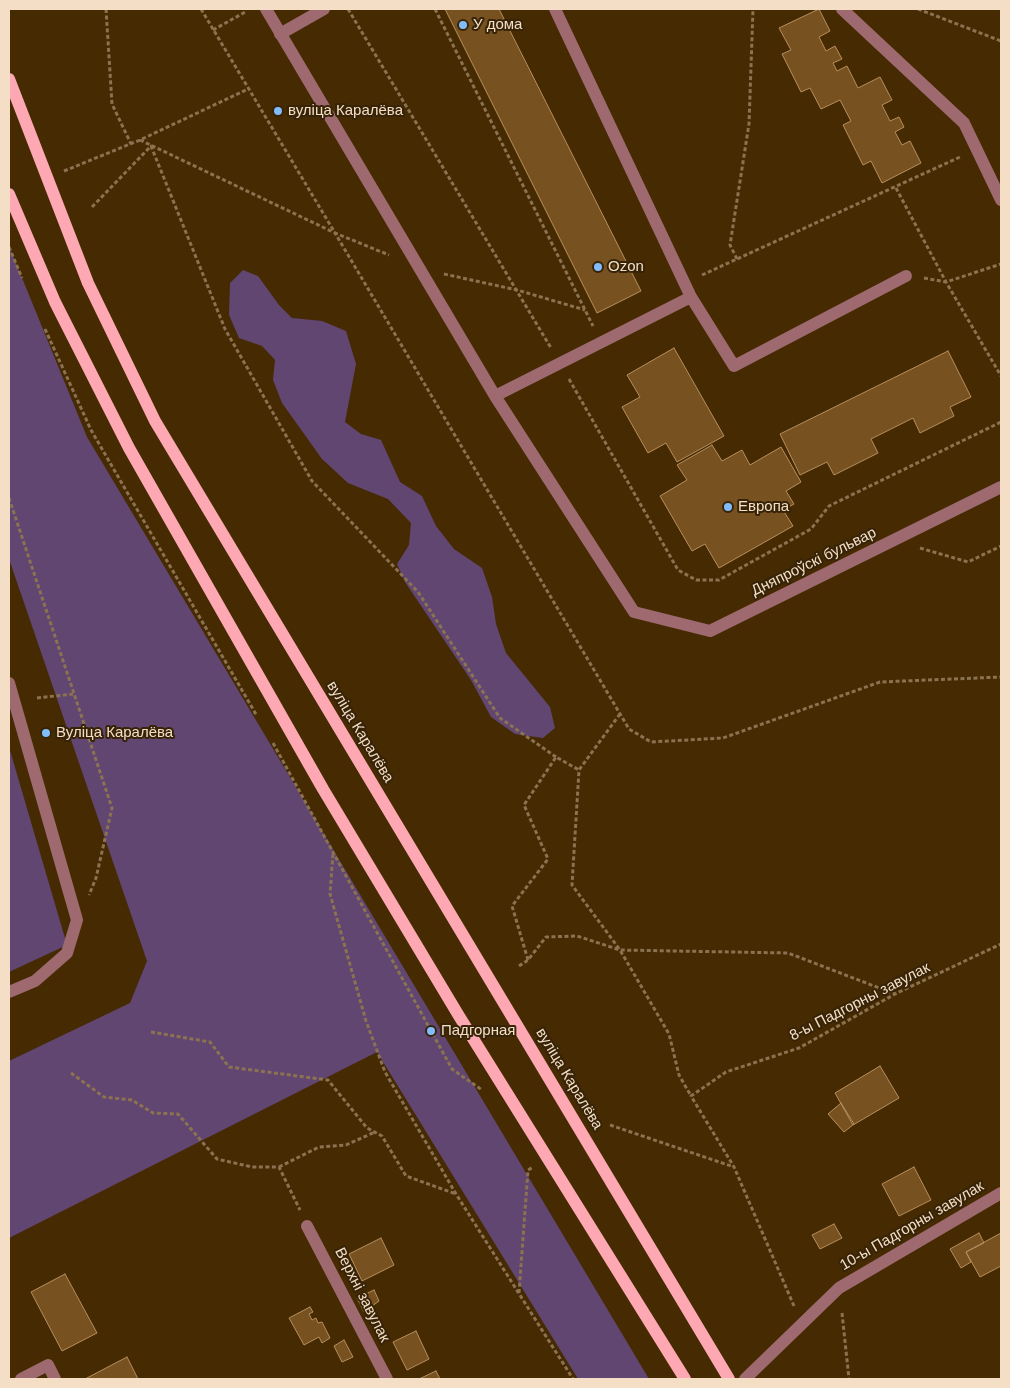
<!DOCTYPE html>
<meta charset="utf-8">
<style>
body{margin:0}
#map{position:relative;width:1010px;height:1388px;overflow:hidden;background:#452a02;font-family:Helvetica,sans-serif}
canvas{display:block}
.frame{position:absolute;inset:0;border:10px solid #f4dec5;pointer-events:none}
</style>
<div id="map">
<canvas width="1010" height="1388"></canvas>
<div class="frame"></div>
</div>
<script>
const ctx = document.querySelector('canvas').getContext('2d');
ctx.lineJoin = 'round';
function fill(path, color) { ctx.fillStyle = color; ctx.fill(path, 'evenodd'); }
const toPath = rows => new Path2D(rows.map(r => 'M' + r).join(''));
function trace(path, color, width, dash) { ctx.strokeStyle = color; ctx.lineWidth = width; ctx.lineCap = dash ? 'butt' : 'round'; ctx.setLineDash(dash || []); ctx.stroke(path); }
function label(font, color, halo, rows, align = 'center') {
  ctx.font = font + ' Helvetica,sans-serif'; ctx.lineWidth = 4; ctx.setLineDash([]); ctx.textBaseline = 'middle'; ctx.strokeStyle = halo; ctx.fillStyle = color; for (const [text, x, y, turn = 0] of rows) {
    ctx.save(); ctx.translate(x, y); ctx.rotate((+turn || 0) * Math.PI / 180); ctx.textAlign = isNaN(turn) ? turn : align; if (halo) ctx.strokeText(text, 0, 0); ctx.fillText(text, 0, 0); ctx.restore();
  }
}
const green = toPath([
 [9,246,87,437,649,1379,578,1379,377,1052,9,1238,9,1061,130,1003,147,961,9,559],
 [243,270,258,276,279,305,292,318,322,321,346,331,356,364,345,422,361,434,381,440,400,482,422,496,436,526,454,549,482,568,492,597,496,624,506,653,550,707,555,728,543,738,515,734,491,717,471,680,405,582,397,564,409,545,411,523,388,499,348,483,322,459,282,403,273,380,275,360,262,346,239,338,229,315,230,283],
 [9,747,67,945,9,972]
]);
const building = toPath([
 [445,9,499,9,641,291,597,313,445,9],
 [819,9,830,31,819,37,826,51,835,46,842,59,833,63,837,71,847,66,858,88,880,77,892,100,882,105,890,121,899,117,904,127,895,132,902,145,910,141,921,163,882,183,871,161,863,165,843,125,851,121,840,100,821,109,810,88,801,92,782,54,791,50,779,28,819,9],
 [674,348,724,436,677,462,666,443,648,453,622,407,640,397,627,375,674,348],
 [948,351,971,397,950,407,954,416,920,433,913,418,871,439,878,453,834,475,827,462,800,475,780,434,948,351],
 [712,445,722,461,742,450,750,465,781,447,801,482,786,491,794,504,783,510,793,526,719,568,705,544,692,551,660,496,687,480,677,465,712,445],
 [880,1066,899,1098,853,1125,835,1093,880,1066],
 [841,1103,854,1124,844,1132,828,1114,841,1103],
 [914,1167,931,1200,899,1216,882,1184,914,1167],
 [834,1224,842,1238,820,1249,812,1235,834,1224],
 [979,1233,984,1243,966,1252,971,1262,961,1268,950,1249,979,1233],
 [1001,1233,1001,1266,980,1277,966,1252,1001,1233],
 [381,1238,394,1265,362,1281,349,1254,381,1238],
 [65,1274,97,1333,62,1351,31,1292,65,1274],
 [374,1290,379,1301,364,1312,357,1298,374,1290],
 [310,1307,313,1312,309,1314,312,1320,316,1318,318,1323,322,1322,330,1338,322,1343,319,1337,304,1345,289,1318,310,1307],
 [416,1331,429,1359,407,1370,393,1342,416,1331],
 [344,1340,353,1357,342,1362,334,1346,344,1340],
 [127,1357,138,1379,85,1379,127,1357],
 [436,1371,440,1379,419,1379,436,1371]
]);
const path = toPath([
 [106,9,112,104,131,144],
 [201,9,335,233,389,255],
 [348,9,551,348],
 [435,9,593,326],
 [918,9,1001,41],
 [213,30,247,11],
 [140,140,335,233,629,729,651,742,723,738,880,682,1001,677],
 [64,171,140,140,248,89],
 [896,188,946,282,1001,376],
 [92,207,151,146,225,329,312,481,418,592,500,718,556,757],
 [9,247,22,278],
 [737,259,730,245,749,124,753,9],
 [444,274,517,290,585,310],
 [702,275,960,157],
 [924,278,946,282,1001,264],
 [45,329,91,430,257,716],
 [569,379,678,570,696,580,719,580,811,529,829,506,1001,422],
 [9,498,112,808,96,878,89,895],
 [920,548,968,562,1001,546],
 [37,698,73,694],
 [620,714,579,770,572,885,620,950,669,1034,679,1075,691,1096],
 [273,743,452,1069,482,1090],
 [333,854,330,894,366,1021,385,1072,456,1194,573,1379],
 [528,960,512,906,548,859,524,805,556,757,579,770],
 [519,966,528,960,546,937,577,936,620,950,788,953,895,994],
 [151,1032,210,1042,229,1067,328,1080,367,1128,382,1136,406,1176,456,1194],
 [71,1073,104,1097,132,1100,153,1113,178,1114,217,1159,252,1167,279,1167,300,1210],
 [610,1125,734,1167],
 [279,1167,319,1147,346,1145,375,1132],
 [519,1293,528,1170,533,1167],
 [794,1306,734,1167,691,1096,726,1072,799,1048,895,994,1001,944],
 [842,1313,849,1379]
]);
const minor = toPath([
 [266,9,495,396,634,612,710,631,1001,487],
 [842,9,964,123,1001,200],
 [280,34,324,9],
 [691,297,734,366,906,276],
 [495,396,691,297,555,9],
 [9,683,77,920,67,953,35,981,9,992],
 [307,1226,387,1379],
 [21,1379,48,1365,55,1379],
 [745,1379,839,1288,1001,1193]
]);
const major = toPath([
 [9,79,88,283,155,421,729,1379],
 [9,194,55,302,129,448,323,789,459,1016,685,1379]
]);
const markers = [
 [463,25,5,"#82bcfa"],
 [278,111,5,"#82bcfa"],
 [598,267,5,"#82bcfa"],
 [728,507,5,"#82bcfa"],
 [46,733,5,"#82bcfa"],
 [431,1031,5,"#82bcfa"]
];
const poiNames = [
 ["У дома",473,25],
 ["вуліца Каралёва",288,111],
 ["Ozon",608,267],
 ["Европа",738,507],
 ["Вуліца Каралёва",56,733],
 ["Падгорная",441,1031]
];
const streetNames = [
 ["Дняпроўскі бульвар",814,562,-26],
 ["вуліца Каралёва",360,732,59],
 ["8-ы Падгорны завулак",860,1002,-27],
 ["вуліца Каралёва",569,1079,59],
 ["10-ы Падгорны завулак",912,1226,-30],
 ["Верхні завулак",362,1295,63]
];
fill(green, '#614672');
fill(building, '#775220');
trace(building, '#b88f5e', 1);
trace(path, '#8b7250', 3, [4, 2.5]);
trace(minor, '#9e6a70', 12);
trace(major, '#fda8b3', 12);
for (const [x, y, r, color] of markers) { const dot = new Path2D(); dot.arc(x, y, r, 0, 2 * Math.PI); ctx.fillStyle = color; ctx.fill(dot); trace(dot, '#362308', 2); }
label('15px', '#f4dec5', '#362308', poiNames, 'left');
label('15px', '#f4dec5', '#362308', streetNames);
</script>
